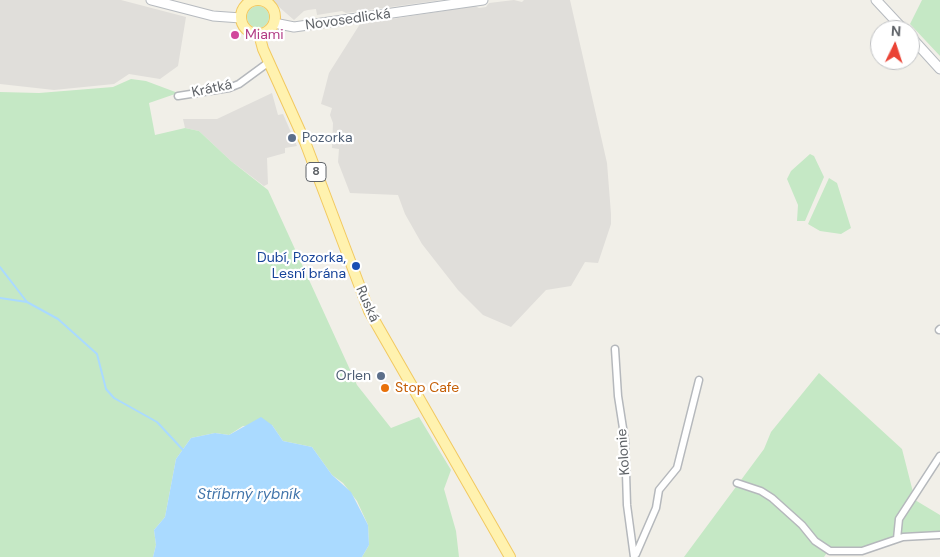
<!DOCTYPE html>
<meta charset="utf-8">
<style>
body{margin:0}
#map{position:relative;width:940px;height:557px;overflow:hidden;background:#f1efe8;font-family:"DM Sans",sans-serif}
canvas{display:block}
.north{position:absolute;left:870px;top:20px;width:50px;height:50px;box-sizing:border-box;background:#fff;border:1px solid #bfc1c3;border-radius:50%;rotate:4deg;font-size:14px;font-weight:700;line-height:20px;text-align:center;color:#5f6368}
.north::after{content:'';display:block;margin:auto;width:18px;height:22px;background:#ea4335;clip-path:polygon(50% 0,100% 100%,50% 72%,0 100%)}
</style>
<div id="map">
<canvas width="940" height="557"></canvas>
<div class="north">N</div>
</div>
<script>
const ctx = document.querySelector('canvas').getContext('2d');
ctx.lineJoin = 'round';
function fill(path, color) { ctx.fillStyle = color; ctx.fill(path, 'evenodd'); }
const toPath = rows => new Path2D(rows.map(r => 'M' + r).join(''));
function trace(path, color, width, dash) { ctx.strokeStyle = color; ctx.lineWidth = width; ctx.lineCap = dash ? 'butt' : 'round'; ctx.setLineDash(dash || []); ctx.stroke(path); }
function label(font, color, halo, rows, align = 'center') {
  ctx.font = font + ' "DM Sans",sans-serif'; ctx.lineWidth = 4.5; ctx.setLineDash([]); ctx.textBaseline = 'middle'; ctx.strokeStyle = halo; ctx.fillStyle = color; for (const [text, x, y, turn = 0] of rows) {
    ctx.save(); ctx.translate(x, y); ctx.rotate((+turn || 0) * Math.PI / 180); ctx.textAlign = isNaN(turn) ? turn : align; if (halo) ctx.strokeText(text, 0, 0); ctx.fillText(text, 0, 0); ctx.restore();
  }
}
const industrial = toPath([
 [0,0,121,0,186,17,178,66,160,79,129,74,114,84,54,90,0,84],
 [271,0,442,0,346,13,342,11,317,15,316,9,308,10,304,11,294,20],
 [514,0,522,2,524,0,570,0,607,163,611,214,611,224,598,263,585,262,571,286,546,290,511,327,483,315,458,290,422,244,405,214,398,195,350,193,338,162,339,149,332,148,333,123,330,115,332,108,321,104,329,73,360,24,475,6,479,8,486,7,489,3],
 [272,93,278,115,283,114,297,146,285,148,285,153,267,158,268,184,264,186,231,161,199,131,185,128,183,119,217,119]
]);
const green = toPath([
 [922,0,940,0,940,56,910,24],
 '247 17a11 11 0 1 1 22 0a11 11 0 1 1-22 0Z',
 [131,79,146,81,178,93,149,103,155,135,185,128,199,131,231,161,268,190,357,385,391,428,419,417,451,470,444,489,456,531,459,557,362,557,369,545,368,525,357,501,343,483,332,475,312,447,283,441,272,425,243,426,229,435,215,433,191,438,176,459,165,517,154,530,156,545,153,557,0,557,0,92,39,93,113,87],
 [810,154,814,156,824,177,805,221,797,221,798,205,787,179,791,171],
 [829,178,837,183,851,228,841,234,820,231,808,224],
 [819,373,902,449,915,500,940,515,940,532,862,548,830,548,824,557,684,557,764,449,771,432]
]);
const water = toPath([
 [261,417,272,425,283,441,312,447,332,475,351,492,368,525,369,545,362,557,153,557,156,545,154,530,165,517,176,459,191,438,215,433,229,435]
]);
const stream = toPath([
 [0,267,27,302],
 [0,298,27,302,58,319,97,354,106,389,114,398,157,422,184,451]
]);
const street = toPath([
 [178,96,229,88,239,84,269,62],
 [939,330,940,329],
 [615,349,618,396,625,441,627,505,634,557],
 [737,483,761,491,772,498,802,525,815,541,830,551,862,551,903,537,940,535],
 [897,539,899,519,940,456],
 [636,554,656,508,659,490,677,468,699,380]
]);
const secondary = toPath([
 [151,0,213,16,241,18],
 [876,0,904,30],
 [274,23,294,27,483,0],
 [910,36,940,69]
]);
const primary = toPath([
 '241 17a17 17 0 1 1 34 0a17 17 0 1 1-34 0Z',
 [259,34,263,49,305,142,369,311,510,557]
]);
const markers = [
 [235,35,5,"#d1479c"],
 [292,138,5,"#5c6f8a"],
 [356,266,5,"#1a4fb4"],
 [381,376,5,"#5c6f8a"],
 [385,388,5,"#e8710a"]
];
const shields = [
 [316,172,20]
];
const shieldNames = [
 ["8",316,172]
];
const streetNames = [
 ["Novosedlická",348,20,-8],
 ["Krátká",212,89,-12],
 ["Ruská",367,304,66],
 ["Kolonie",624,452,-94]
];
const hotelNames = [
 ["Miami",245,35]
];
const serviceNames = [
 ["Pozorka",302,138],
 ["Orlen",371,376,"right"]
];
const transitNames = [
 ["Dubí, Pozorka,",346,258],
 ["Lesní brána",346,274]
];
const foodNames = [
 ["Stop Cafe",395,388]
];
const waterNames = [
 ["Stříbrný rybník",249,495]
];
fill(industrial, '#e0deda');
fill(green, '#c5e8c5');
fill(water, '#aadaff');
trace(stream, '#aadaff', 2);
trace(street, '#b5b8bc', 9);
trace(secondary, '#b6babf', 11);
trace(primary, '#f2c960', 12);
trace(street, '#fff', 6);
trace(secondary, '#fff', 9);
trace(primary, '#fff2af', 10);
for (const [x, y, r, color] of markers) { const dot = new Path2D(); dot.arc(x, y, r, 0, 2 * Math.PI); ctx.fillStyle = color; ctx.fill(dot); trace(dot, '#fff', 2); }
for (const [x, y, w] of shields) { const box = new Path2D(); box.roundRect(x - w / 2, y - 9.5, w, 19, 4); ctx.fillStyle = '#fff'; ctx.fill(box); trace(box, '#5f6368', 1); }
label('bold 12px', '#5f6368', null, shieldNames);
label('14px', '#5f6368', '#fff', streetNames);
label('14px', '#b23c85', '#fff', hotelNames, 'left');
label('14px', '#4e5e75', '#fff', serviceNames, 'left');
label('14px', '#164399', '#fff', transitNames, 'right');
label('14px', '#c56008', '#fff', foodNames, 'left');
label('italic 15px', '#4174aa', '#fff', waterNames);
</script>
